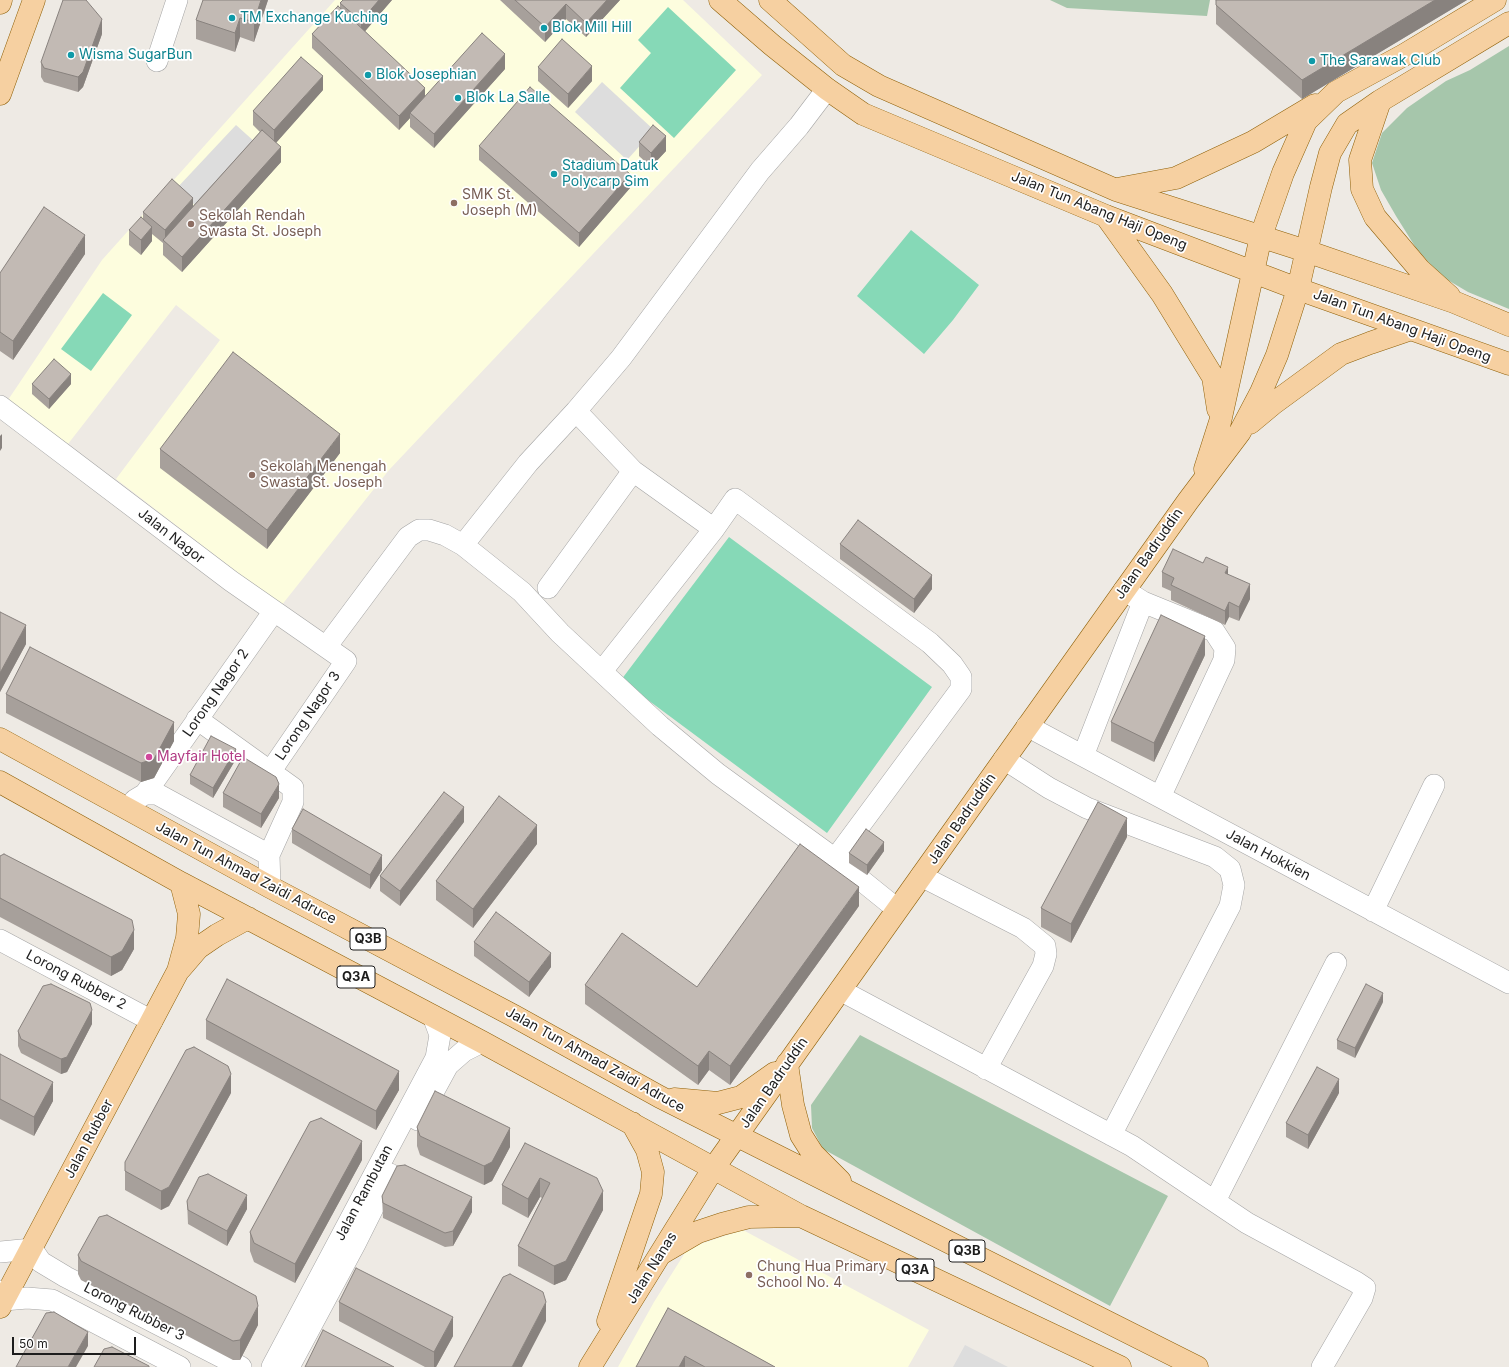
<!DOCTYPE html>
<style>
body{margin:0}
#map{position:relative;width:1509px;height:1367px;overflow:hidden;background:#eeeae4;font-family:Inter,sans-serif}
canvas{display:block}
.scale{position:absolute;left:12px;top:1337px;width:124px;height:18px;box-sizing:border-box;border:2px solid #1d1d1d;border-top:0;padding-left:5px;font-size:12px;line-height:14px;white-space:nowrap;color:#1d1d1d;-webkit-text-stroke:3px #fff;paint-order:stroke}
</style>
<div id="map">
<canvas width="1509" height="1367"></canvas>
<div class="scale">50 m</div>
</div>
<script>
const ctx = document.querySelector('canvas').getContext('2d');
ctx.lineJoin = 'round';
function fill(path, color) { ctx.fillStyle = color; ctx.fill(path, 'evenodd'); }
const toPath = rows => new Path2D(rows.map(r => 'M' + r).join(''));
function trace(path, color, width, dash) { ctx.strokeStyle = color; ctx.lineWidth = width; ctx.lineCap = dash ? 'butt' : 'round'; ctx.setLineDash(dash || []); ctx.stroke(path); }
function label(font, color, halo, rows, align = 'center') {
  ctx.font = font + ' Inter,sans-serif'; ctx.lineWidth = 3.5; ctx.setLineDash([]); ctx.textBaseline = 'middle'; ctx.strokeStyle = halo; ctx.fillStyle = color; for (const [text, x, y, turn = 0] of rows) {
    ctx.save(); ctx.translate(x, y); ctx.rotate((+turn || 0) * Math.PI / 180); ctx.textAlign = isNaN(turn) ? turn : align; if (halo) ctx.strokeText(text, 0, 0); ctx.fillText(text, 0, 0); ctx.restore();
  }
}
const education = toPath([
 [335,0,683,0,762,75,389,470,281,606,116,479,220,340,176,305,68,444,8,400,102,260],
 [743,1230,929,1330,908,1367,618,1367,654,1302,688,1248]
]);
const cemetery = toPath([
 [1050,0,1210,0,1207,16,1067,8],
 [1509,46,1509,309,1468,292,1441,276,1416,248,1396,216,1381,190,1372,163,1382,133,1407,108,1446,81,1470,70],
 [860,1035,1168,1196,1110,1306,823,1149,812,1128,811,1105]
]);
const pitch = toPath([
 [668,7,736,70,674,138,620,88,651,53,638,40],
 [911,230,979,285,953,320,924,354,857,296],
 [103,293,132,315,91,371,61,349],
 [729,537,932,687,827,833,621,680]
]);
const parking = toPath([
 [602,82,654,130,627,160,575,112],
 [236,125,256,143,197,207,177,188],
 [965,1345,1008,1367,953,1367]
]);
const minor = toPath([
 [157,61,177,0],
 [0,406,231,581,346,661,270,772],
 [576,411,633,471,714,529],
 [463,545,528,463,576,411,621,358,760,171,799,126,827,89],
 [548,588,633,471],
 [1124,590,1143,602,1214,631,1225,648,1224,660,1160,797],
 [326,647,408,537,419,530,429,530,445,535,463,545,522,592,560,633,660,726,718,774,835,859,897,909],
 [602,671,714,529,735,499,930,643,952,664,961,677,961,689,835,859],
 [197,719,293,788,293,802,269,855],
 [1027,726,1509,983],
 [1083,756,1143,602],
 [1004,759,1049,788,1087,808,1215,857,1230,869,1234,885,1230,906,1111,1135],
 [145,794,274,611],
 [135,800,145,794,157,794,269,855,270,887],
 [921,876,1023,928,1045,946,1046,954,1043,966,986,1069],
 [1373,911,1434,785],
 [0,940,152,1021],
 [840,990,1132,1146,1247,1223,1356,1282,1365,1288,1362,1298,1322,1367],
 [418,1120,448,1065,464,1051,482,1042],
 [1215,1201,1336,963],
 [0,1252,32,1249,41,1262,66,1277,241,1367],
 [0,1291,4,1300,27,1298,52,1300,180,1367],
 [272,1367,436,1058,440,1035,433,1016],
 [289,1367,355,1244,390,1174]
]);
const major = toPath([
 [720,0,772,45,827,89,863,114,1106,216,1298,289,1509,364],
 [770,0,843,65,879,86,1116,190,1306,251,1454,302,1509,325],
 [0,3,1,0],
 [0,94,34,0],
 [1380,101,1360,160,1362,189,1375,217,1420,270,1449,296],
 [1117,189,1176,178,1253,142,1315,105],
 [1106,216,1162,294,1213,377,1218,409],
 [1250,423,1274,403,1341,354,1370,343,1411,329],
 [1205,469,1220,422,1261,236,1283,173,1306,121,1336,92,1404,55,1495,0],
 [0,739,270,887,514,1016,660,1097,1197,1367],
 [0,782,181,883,482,1042,801,1216,1120,1367],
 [180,969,198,948,217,935,248,918],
 [787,1064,793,1105,801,1135,813,1154,840,1181],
 [674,1099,718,1103,741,1097,775,1073],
 [662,1253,698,1232,722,1224,749,1217,800,1216],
 [0,1307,178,971,187,938,189,914,181,883],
 [608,1321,651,1194,653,1172,647,1150,632,1123],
 [590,1367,713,1169,1188,501,1240,432,1261,392,1277,355,1298,289,1321,187,1330,153,1347,124,1380,101,1509,23]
]);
const wall = toPath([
 [268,0,254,42,240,37,235,52,196,39,196,20],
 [343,0,392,0,365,31,425,96,505,69,434,148,410,127,410,118,399,130,312,48,312,34,340,8,340,3],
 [500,0,620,0,586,37,566,19,545,42],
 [1467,0,1302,99,1216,24,1216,5],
 [102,34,83,87,78,92,44,82,41,77,41,62],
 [538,67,592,81,568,108,538,81],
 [323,90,276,143,281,162,182,272,163,255,163,243,152,234,152,241,141,255,129,245,129,230,143,219,143,212,193,206,260,132,253,125,253,111],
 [639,142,666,151,651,167,639,156],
 [479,146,630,188,579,247,479,160],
 [85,254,13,360,0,351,0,273],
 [32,384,71,384,49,409,32,394],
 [160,449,340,453,267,549,160,468],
 [840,544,932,589,914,613,840,559],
 [1162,572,1228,574,1250,599,1239,621,1229,617,1225,625,1171,600,1171,591,1162,587],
 [0,612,26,644,0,692],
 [1205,655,1154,762,1111,741,1111,722],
 [6,694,174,741,154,778,141,782,6,713],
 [236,759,213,798,190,784,190,775],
 [223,793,279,798,261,828,223,807],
 [464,822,400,906,380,891,380,876],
 [292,829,382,870,370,889,292,843],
 [1127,837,1071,943,1041,927,1041,908],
 [537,844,473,928,436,900,436,881],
 [884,851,867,875,849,863,849,853],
 [0,856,134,949,122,970,111,976,0,917],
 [859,906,730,1085,709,1070,698,1085,585,1004,585,985,697,987],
 [474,942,551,967,529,997,474,956],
 [1383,1002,1355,1058,1337,1049,1337,1040],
 [206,1020,399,1090,376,1130,206,1039],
 [92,1024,67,1072,61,1074,21,1053,18,1046,18,1031],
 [0,1054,53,1101,34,1136,0,1119],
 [231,1093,169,1206,161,1210,125,1190,125,1162],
 [1339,1093,1308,1149,1286,1137,1286,1123],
 [417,1127,510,1147,492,1181,484,1185,420,1155,417,1146],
 [525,1143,603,1210,566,1280,554,1285,518,1266,518,1246,542,1198,540,1197,528,1218,502,1204,502,1185],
 [362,1160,295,1283,254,1262,250,1251,250,1232],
 [382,1196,472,1212,453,1246,445,1247,383,1218],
 [187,1201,247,1209,227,1246,188,1224],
 [78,1255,258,1325,240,1360,233,1360,81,1280,78,1274],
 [339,1302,453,1336,436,1367,425,1367,339,1321],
 [668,1308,775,1367,636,1367]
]);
const shadedWall = toPath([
 [261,0,268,0,254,42,254,22],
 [379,0,392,0,361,36,361,21],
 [607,0,620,0,586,37,586,23],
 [1435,0,1467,0,1302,99,1302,80],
 [566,4,566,19,545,42,545,27],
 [240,18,240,37,235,52,235,33],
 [102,19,102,34,83,87,78,92,78,77],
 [505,54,505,69,434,148,434,134],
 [592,66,592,81,568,108,568,94],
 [323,76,323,90,274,145,274,130],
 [425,88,425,102,410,113,410,118,399,130,399,116],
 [666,136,666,151,651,167,651,153],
 [281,147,281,162,182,272,182,257],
 [630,174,630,188,579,247,579,233],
 [193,198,193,212,165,242,165,230],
 [152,227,152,241,141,255,141,240],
 [85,235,85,254,13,360,13,341],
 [71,374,71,384,49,409,49,399],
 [2,434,2,448,0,451,0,436],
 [340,434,340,453,267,549,267,530],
 [1228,567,1228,582,1225,573],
 [932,575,932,589,914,613,914,599],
 [1250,584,1250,599,1239,621,1239,607],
 [1229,602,1229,617,1225,625,1225,611],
 [26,625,26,644,0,692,0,673],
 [1205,636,1205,655,1154,762,1154,743],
 [174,722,174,741,154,778,141,782,141,763],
 [236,749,236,759,213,798,213,788],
 [279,784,279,798,261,828,261,814],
 [464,807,464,822,400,906,400,891],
 [1127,818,1127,837,1071,943,1071,924],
 [537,825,537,844,473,928,473,909],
 [884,842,884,851,867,875,867,865],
 [382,855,382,870,370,889,370,875],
 [859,887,859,906,730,1085,730,1066],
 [134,930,134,949,122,970,111,976,111,957],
 [551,953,551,967,529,997,529,982],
 [1383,993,1383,1002,1355,1058,1355,1048],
 [92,1010,92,1024,67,1072,61,1074,61,1059],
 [709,1051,709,1070,698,1085,698,1066],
 [399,1071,399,1090,376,1130,376,1111],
 [231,1074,231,1093,169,1206,161,1210,161,1191],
 [1339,1079,1339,1093,1308,1149,1308,1135],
 [53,1082,53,1101,34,1136,34,1117],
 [510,1128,510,1147,492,1181,484,1185,484,1166],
 [362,1141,362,1160,295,1283,295,1264],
 [540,1178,540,1197,528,1218,528,1199],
 [603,1191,603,1210,566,1280,554,1285,554,1266],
 [247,1195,247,1209,227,1246,227,1231],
 [472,1197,472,1212,453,1246,453,1231],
 [546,1302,546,1321,522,1367,512,1367],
 [258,1306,258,1325,240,1360,240,1340],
 [453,1317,453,1336,436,1367,434,1367,434,1352],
 [88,1332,88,1346,76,1367,68,1367],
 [685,1356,685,1367,679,1367]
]);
const building = toPath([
 [63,0,86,0,102,19,83,72,78,77,44,68,41,62,63,0],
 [203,0,261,0,254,22,240,18,235,33,196,20,203,0],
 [343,0,379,0,361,21,340,3,343,0],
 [515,0,607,0,586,23,566,4,545,27,515,0],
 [1216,0,1435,0,1302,80,1216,5,1216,0],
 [338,6,425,88,399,116,312,34,338,6],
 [482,33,505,54,434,134,410,113,482,33],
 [562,39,592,66,568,94,538,67,562,39],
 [301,57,323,76,274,130,253,111,301,57],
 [530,87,630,174,579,233,479,146,530,87],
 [653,125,666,136,651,153,639,142,653,125],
 [262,130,281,147,182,257,163,240,262,130],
 [172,179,193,198,165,230,143,212,172,179],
 [44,207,85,235,13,341,0,332,0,273,44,207],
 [141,217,152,227,141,240,129,230,141,217],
 [233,352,340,434,267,530,160,449,233,352],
 [54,359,71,374,49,399,32,384,54,359],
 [858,520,932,575,914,599,840,544,858,520],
 [1173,549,1203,563,1206,557,1228,567,1225,573,1250,584,1239,607,1229,602,1225,611,1171,585,1174,578,1162,572,1173,549],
 [0,612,26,625,0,673,0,612],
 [1161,615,1205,636,1154,743,1111,722,1161,615],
 [30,647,174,722,154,759,141,763,6,694,30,647],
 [211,736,236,749,213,788,190,775,211,736],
 [243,757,276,777,279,784,261,814,223,793,243,757],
 [444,792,464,807,400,891,380,876,444,792],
 [499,796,537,825,473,909,436,881,499,796],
 [1098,802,1127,818,1071,924,1041,908,1098,802],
 [303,809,382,855,370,875,292,829,303,809],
 [866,829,884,842,867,865,849,853,866,829],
 [800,844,859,887,730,1066,709,1051,698,1066,585,985,622,933,697,987,800,844],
 [4,854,132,920,134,930,122,951,111,957,0,898,0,856,4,854],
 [496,912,551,953,529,982,474,942,496,912],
 [227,979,399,1071,376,1111,206,1020,227,979],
 [51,984,90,1003,92,1010,67,1057,61,1059,21,1039,18,1031,43,986,51,984],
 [1366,984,1383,993,1355,1048,1337,1040,1366,984],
 [194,1047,228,1066,231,1074,169,1187,161,1191,125,1171,125,1162,186,1050,194,1047],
 [0,1054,53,1082,34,1117,0,1099,0,1054],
 [1317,1067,1339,1079,1308,1135,1286,1123,1317,1067],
 [435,1091,510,1128,492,1162,484,1166,420,1136,417,1127,435,1091],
 [321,1118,362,1141,295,1264,254,1243,250,1232,310,1122,321,1118],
 [525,1143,597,1178,603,1191,566,1261,554,1266,518,1246,550,1183,540,1178,528,1199,502,1185,525,1143],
 [405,1165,472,1197,453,1231,445,1233,383,1203,382,1196,397,1166,405,1165],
 [208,1174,247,1195,227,1231,188,1210,187,1201,199,1177,208,1174],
 [107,1215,256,1296,258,1306,240,1340,233,1341,81,1261,78,1255,99,1217,107,1215],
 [356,1268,453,1317,434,1352,339,1302,356,1268],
 [510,1274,543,1292,546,1302,512,1367,454,1367,503,1277,510,1274],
 [668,1308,775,1367,705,1367,685,1356,679,1367,636,1367,668,1308],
 [54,1312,88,1332,68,1367,16,1367,46,1313,54,1312],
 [323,1330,394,1367,305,1367,323,1330],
 [112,1347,149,1366,149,1367,94,1367,104,1349,112,1347]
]);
const markers = [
 [232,18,4,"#0f9aa8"],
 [544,28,4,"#0f9aa8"],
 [71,55,4,"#0f9aa8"],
 [1312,61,4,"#0f9aa8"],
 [368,75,4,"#0f9aa8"],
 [458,98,4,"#0f9aa8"],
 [554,174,4,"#0f9aa8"],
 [454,203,4,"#8d6e63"],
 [191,224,4,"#8d6e63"],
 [252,475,4,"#8d6e63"],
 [149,757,4,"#d1479c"],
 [749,1275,4,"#8d6e63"]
];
const shields = [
 [368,939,36],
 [356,977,38],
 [967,1251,36],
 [915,1270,38]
];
const shieldNames = [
 ["Q3B",368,939],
 ["Q3A",356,977],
 ["Q3B",967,1251],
 ["Q3A",915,1270]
];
const cultureNames = [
 ["TM Exchange Kuching",240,18],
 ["Blok Mill Hill",552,28],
 ["Wisma SugarBun",79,55],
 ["The Sarawak Club",1320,61],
 ["Blok Josephian",376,75],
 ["Blok La Salle",466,98],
 ["Stadium Datuk",562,166],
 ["Polycarp Sim",562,182]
];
const educationNames = [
 ["SMK St.",462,195],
 ["Joseph (M)",462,211],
 ["Sekolah Rendah",199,216],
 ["Swasta St. Joseph",199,232],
 ["Sekolah Menengah",260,467],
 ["Swasta St. Joseph",260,483],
 ["Chung Hua Primary",757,1267],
 ["School No. 4",757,1283]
];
const streetNames = [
 ["Jalan Tun Abang Haji Openg",1099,211,22],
 ["Jalan Tun Abang Haji Openg",1402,326,20],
 ["Jalan Nagor",171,536,38],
 ["Jalan Badruddin",1149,554,-55],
 ["Lorong Nagor 2",216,693,-55],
 ["Lorong Nagor 3",308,716,-56],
 ["Jalan Badruddin",962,819,-55],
 ["Jalan Hokkien",1268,855,28],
 ["Jalan Tun Ahmad Zaidi Adruce",246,873,28],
 ["Lorong Rubber 2",76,980,28],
 ["Jalan Tun Ahmad Zaidi Adruce",595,1060,29],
 ["Jalan Badruddin",774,1083,-55],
 ["Jalan Rubber",89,1139,-62],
 ["Jalan Rambutan",364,1193,-62],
 ["Jalan Nanas",652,1268,-58],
 ["Lorong Rubber 3",134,1312,27]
];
const hotelNames = [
 ["Mayfair Hotel",157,757]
];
fill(education, '#fdfdde');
fill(cemetery, '#a6c6ab');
fill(pitch, '#86d9b7');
fill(parking, '#ddd');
trace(minor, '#a4a4a4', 22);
trace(major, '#8f6008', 23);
trace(minor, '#fff', 21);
trace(major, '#f6d0a1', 22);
fill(wall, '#a7a09b');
fill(shadedWall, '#88827e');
fill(building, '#c2bab4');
trace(building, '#88827e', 1);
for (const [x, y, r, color] of markers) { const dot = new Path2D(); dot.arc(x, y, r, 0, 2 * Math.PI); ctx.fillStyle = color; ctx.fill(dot); trace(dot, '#fff', 1.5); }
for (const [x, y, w] of shields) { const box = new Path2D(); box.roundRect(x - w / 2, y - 11, w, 22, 3); ctx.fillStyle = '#fff'; ctx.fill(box); trace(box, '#1d1d1d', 1); }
label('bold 13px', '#1d1d1d', null, shieldNames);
label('14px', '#0d838f', '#fff', cultureNames, 'left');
label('14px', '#785e54', '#fff', educationNames, 'left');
label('14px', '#1d1d1d', '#fff', streetNames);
label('14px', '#b23c85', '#fff', hotelNames, 'left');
</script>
